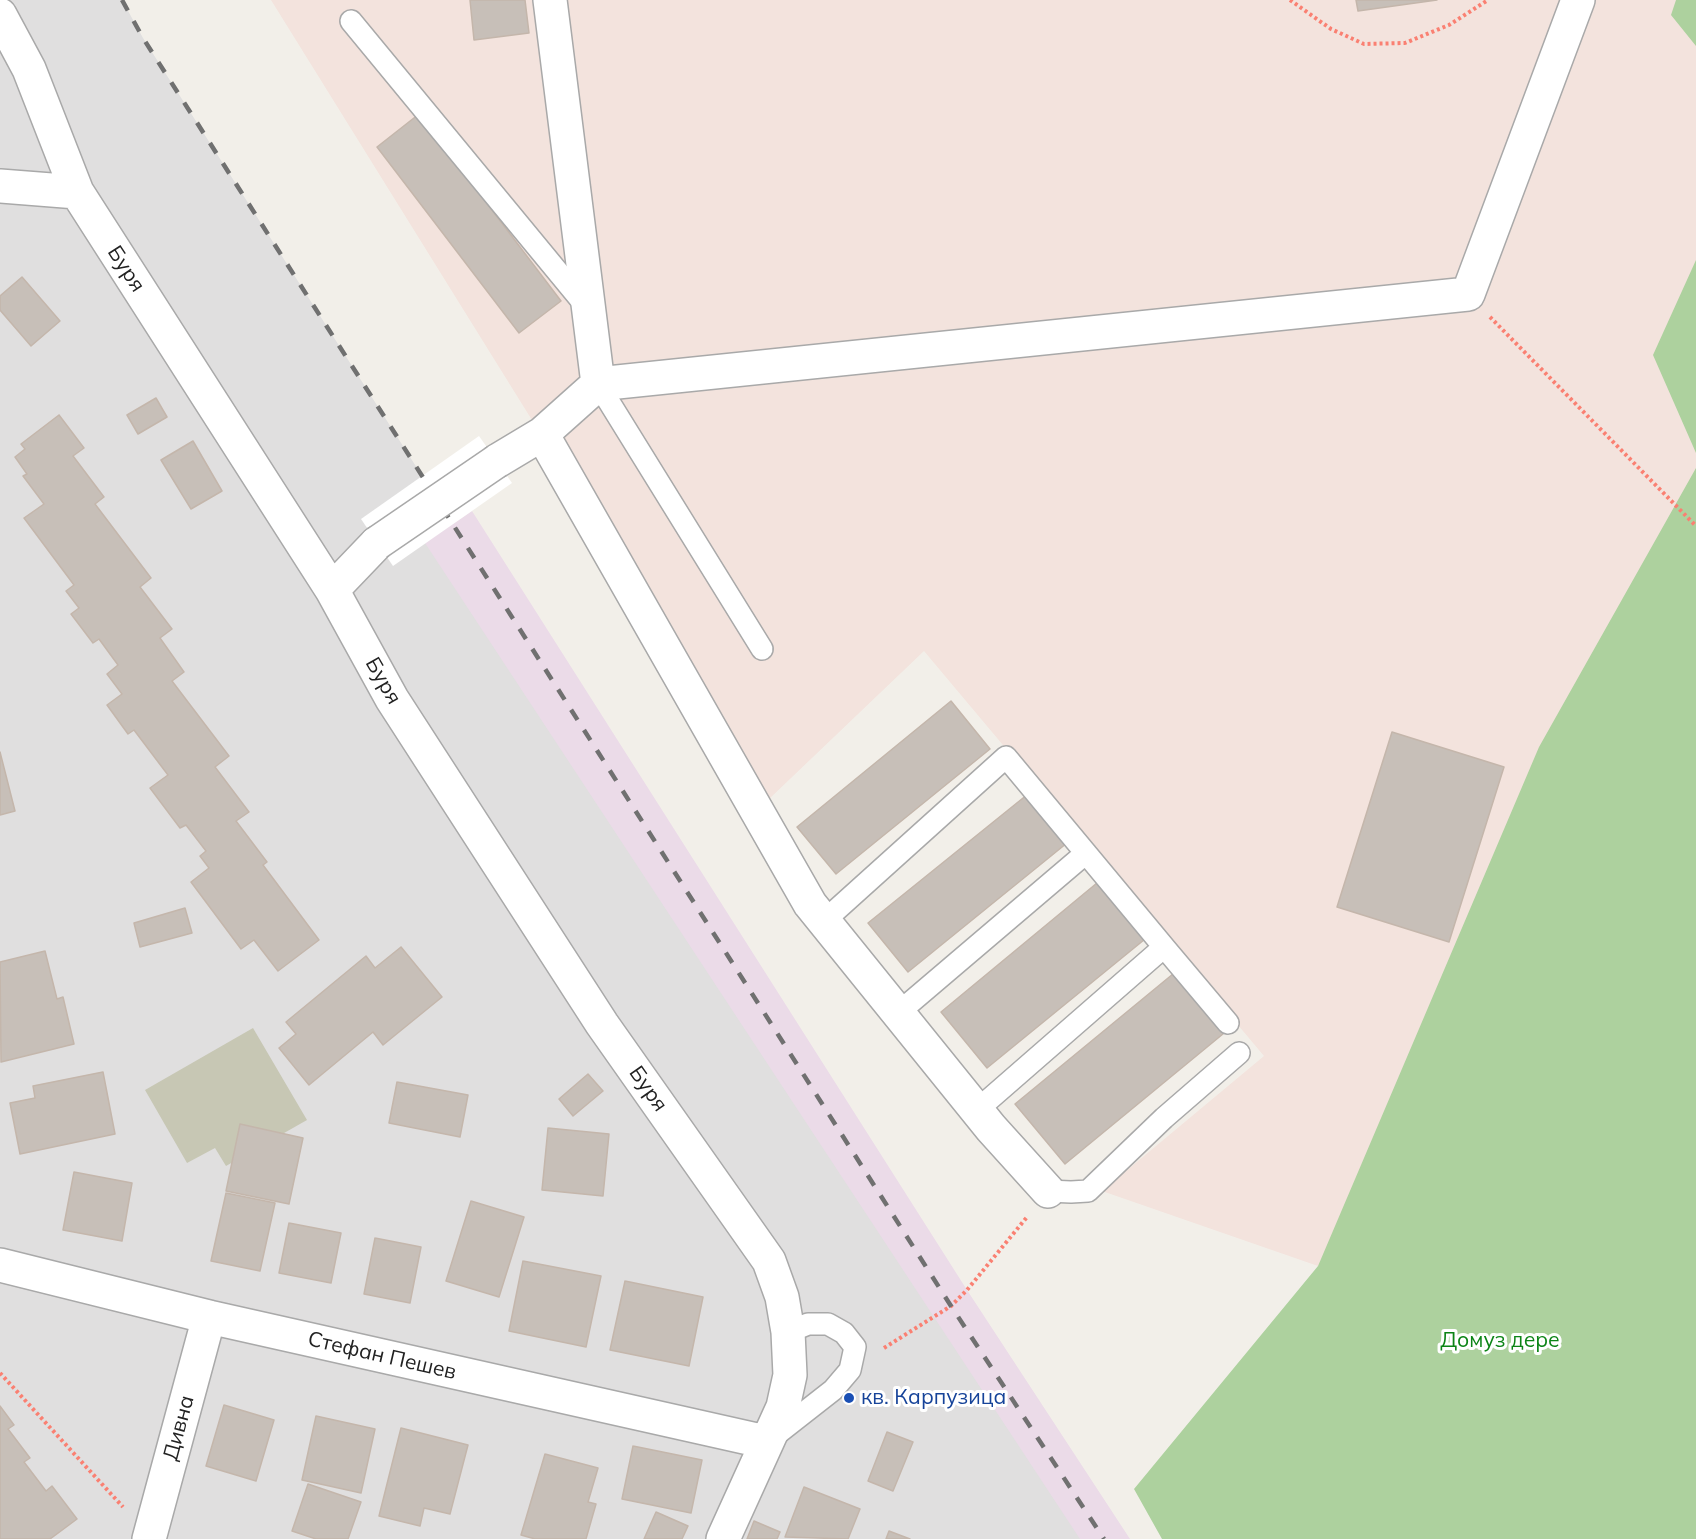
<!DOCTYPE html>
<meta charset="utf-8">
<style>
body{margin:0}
canvas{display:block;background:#f2efe9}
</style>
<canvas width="1696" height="1539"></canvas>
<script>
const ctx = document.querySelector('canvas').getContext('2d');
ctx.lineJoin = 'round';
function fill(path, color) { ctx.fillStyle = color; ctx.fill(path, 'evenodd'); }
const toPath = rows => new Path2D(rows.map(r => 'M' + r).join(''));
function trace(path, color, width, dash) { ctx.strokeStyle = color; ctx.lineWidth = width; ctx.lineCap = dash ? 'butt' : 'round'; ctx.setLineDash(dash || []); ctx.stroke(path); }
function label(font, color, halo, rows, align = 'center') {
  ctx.font = font + ' Mulish,sans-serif'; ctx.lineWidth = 6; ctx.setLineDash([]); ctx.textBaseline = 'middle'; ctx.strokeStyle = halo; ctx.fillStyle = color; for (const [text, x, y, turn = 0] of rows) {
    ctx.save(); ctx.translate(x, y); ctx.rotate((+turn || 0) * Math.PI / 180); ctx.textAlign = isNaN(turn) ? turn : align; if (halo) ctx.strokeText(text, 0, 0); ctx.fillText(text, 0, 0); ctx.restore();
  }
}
const residential = toPath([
 [0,0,122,0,143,38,951,1306,1104,1539,0,1539]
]);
const industrial = toPath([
 [472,511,967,1290,1130,1539,1080,1539,425,543]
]);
const military = toPath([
 [271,0,1696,0,1696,601,1318,1266,1102,1191,1264,1056,924,651,768,800]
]);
const construction = toPath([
 [253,1028,307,1120,226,1166,215,1148,187,1163,145,1090]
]);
const forest = toPath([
 [1676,0,1696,0,1696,46,1671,15],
 [1696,260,1696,453,1653,355],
 [1696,468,1696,1539,1162,1539,1134,1489,1318,1266,1539,747]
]);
const pier = toPath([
 [479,436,512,483,393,566,361,519]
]);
const building = toPath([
 [470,0,525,0,529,33,474,40,470,0],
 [1356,0,1437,0,1358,11,1356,0],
 [419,114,561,301,519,333,377,147,419,114],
 [22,277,60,321,31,346,0,310,0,296,22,277],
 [156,398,167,417,138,434,127,415,156,398],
 [59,415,84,448,73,456,104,497,95,504,151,578,140,587,172,629,160,638,184,672,172,681,229,756,215,767,249,812,236,821,267,862,263,865,319,940,278,971,254,940,241,949,191,882,209,868,200,856,206,851,186,825,180,828,150,788,168,775,134,730,128,734,107,705,122,694,107,674,118,665,99,639,93,643,71,614,79,608,66,591,74,585,24,518,44,504,23,476,27,474,15,457,25,449,21,444,59,415],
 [193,441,222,491,191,509,161,460,193,441],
 [951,701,990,749,836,874,797,827,951,701],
 [1392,732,1504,767,1449,942,1337,907,1392,732],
 [0,752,15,811,0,815,0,752],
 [1028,794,1067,843,908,972,868,923,1028,794],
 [1103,878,1150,935,987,1068,941,1012,1103,878],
 [185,908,192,933,140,947,134,923,185,908],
 [401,947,442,997,383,1045,373,1032,309,1085,279,1048,296,1034,286,1022,366,956,375,968,401,947],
 [45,951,57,999,63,997,74,1044,1,1062,0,962,45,951],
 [1179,969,1229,1029,1065,1164,1015,1104,1179,969],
 [103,1072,115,1134,20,1154,10,1103,35,1098,33,1086,103,1072],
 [588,1074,603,1091,573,1116,559,1099,588,1074],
 [397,1082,468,1095,460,1137,389,1123,397,1082],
 [240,1124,303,1138,289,1204,226,1191,240,1124],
 [548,1128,609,1134,603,1196,542,1190,548,1128],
 [74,1172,132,1183,122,1241,63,1230,74,1172],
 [226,1193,275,1203,260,1271,211,1261,226,1193],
 [471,1201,524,1217,499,1297,446,1281,471,1201],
 [289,1223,341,1233,331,1283,279,1273,289,1223],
 [375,1238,421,1247,410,1303,364,1294,375,1238],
 [523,1261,601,1276,586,1347,509,1331,523,1261],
 [625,1281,703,1297,689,1366,610,1350,625,1281],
 [224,1405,274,1420,256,1481,206,1466,224,1405],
 [0,1406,14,1425,8,1429,30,1458,24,1462,46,1491,52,1486,77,1519,50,1539,0,1539,0,1406],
 [316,1416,375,1429,361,1493,302,1480,316,1416],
 [401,1428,468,1445,450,1514,424,1508,420,1526,379,1516,401,1428],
 [887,1432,913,1442,893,1491,868,1481,887,1432],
 [633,1446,702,1460,691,1513,622,1499,633,1446],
 [545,1454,598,1468,588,1502,596,1504,586,1539,535,1539,521,1535,545,1454],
 [308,1484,361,1502,348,1539,316,1539,292,1531,308,1484],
 [804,1487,860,1509,848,1539,785,1537,804,1487],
 [656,1512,688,1526,682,1539,644,1539,656,1512],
 [754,1521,780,1532,777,1539,747,1539,754,1521],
 [889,1531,910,1539,886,1539,889,1531]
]);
const path = toPath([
 [1290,0,1331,29,1364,44,1405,43,1449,25,1488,0],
 [1490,317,1696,526],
 [884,1348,951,1306,967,1290,1027,1217],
 [0,1373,123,1507]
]);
const service = toPath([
 [351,21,586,306],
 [598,384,762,649],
 [824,921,1006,757,1164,947,977,1110],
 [1164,947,1228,1023],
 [898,1013,1086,853],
 [1048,1191,1071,1192,1088,1191,1164,1118,1239,1053],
 [773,1437,833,1390,850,1370,855,1347,844,1333,828,1324,808,1324,788,1332]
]);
const minor = toPath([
 [550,0,598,384,1468,294,1578,0],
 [0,15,29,69,77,192,332,590,392,699,602,1024,769,1261,782,1297,788,1332,790,1375,783,1407,723,1539],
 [0,186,77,192],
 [542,434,810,904,991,1128,1048,1191],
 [497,461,542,434,598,384],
 [332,590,377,543],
 [0,1265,209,1317,766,1442],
 [149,1539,209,1317]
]);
const rail = toPath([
 [122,0,143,38,951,1306,1104,1539]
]);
const minorBridge = toPath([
 [377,543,497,461]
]);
const markers = [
 [849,1398,6,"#1a4fb4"]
];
const streetNames = [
 ["Буря",126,269,57],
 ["Буря",383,681,60],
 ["Буря",648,1089,55],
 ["Стефан Пешев",382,1356,13],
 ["Дивна",179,1428,-75]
];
const parkNames = [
 ["Домуз дере",1500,1341]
];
const transitNames = [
 ["кв. Карпузица",861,1398]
];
fill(residential, '#e0dfdf');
fill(industrial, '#ebdbe8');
fill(military, '#f3e3dd');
fill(construction, '#c7c7b4');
fill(forest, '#add19e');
fill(pier, '#fff');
fill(building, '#c7bfb8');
trace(building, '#c4b6ab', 1.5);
trace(service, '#a9a9a9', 24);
trace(minor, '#a9a9a9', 36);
trace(path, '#fa8072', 4, [3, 3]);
trace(service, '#fff', 21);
trace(minor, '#fff', 33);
trace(rail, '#707070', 4.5, [12, 12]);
trace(minorBridge, '#a9a9a9', 36, []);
trace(minorBridge, '#fff', 33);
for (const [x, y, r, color] of markers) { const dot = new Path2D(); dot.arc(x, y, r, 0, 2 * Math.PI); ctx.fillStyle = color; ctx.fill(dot); trace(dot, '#fff', 2); }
label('21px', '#222', '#fff', streetNames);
label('21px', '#0c8416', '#fff', parkNames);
label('21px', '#164399', '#fff', transitNames, 'left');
</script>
